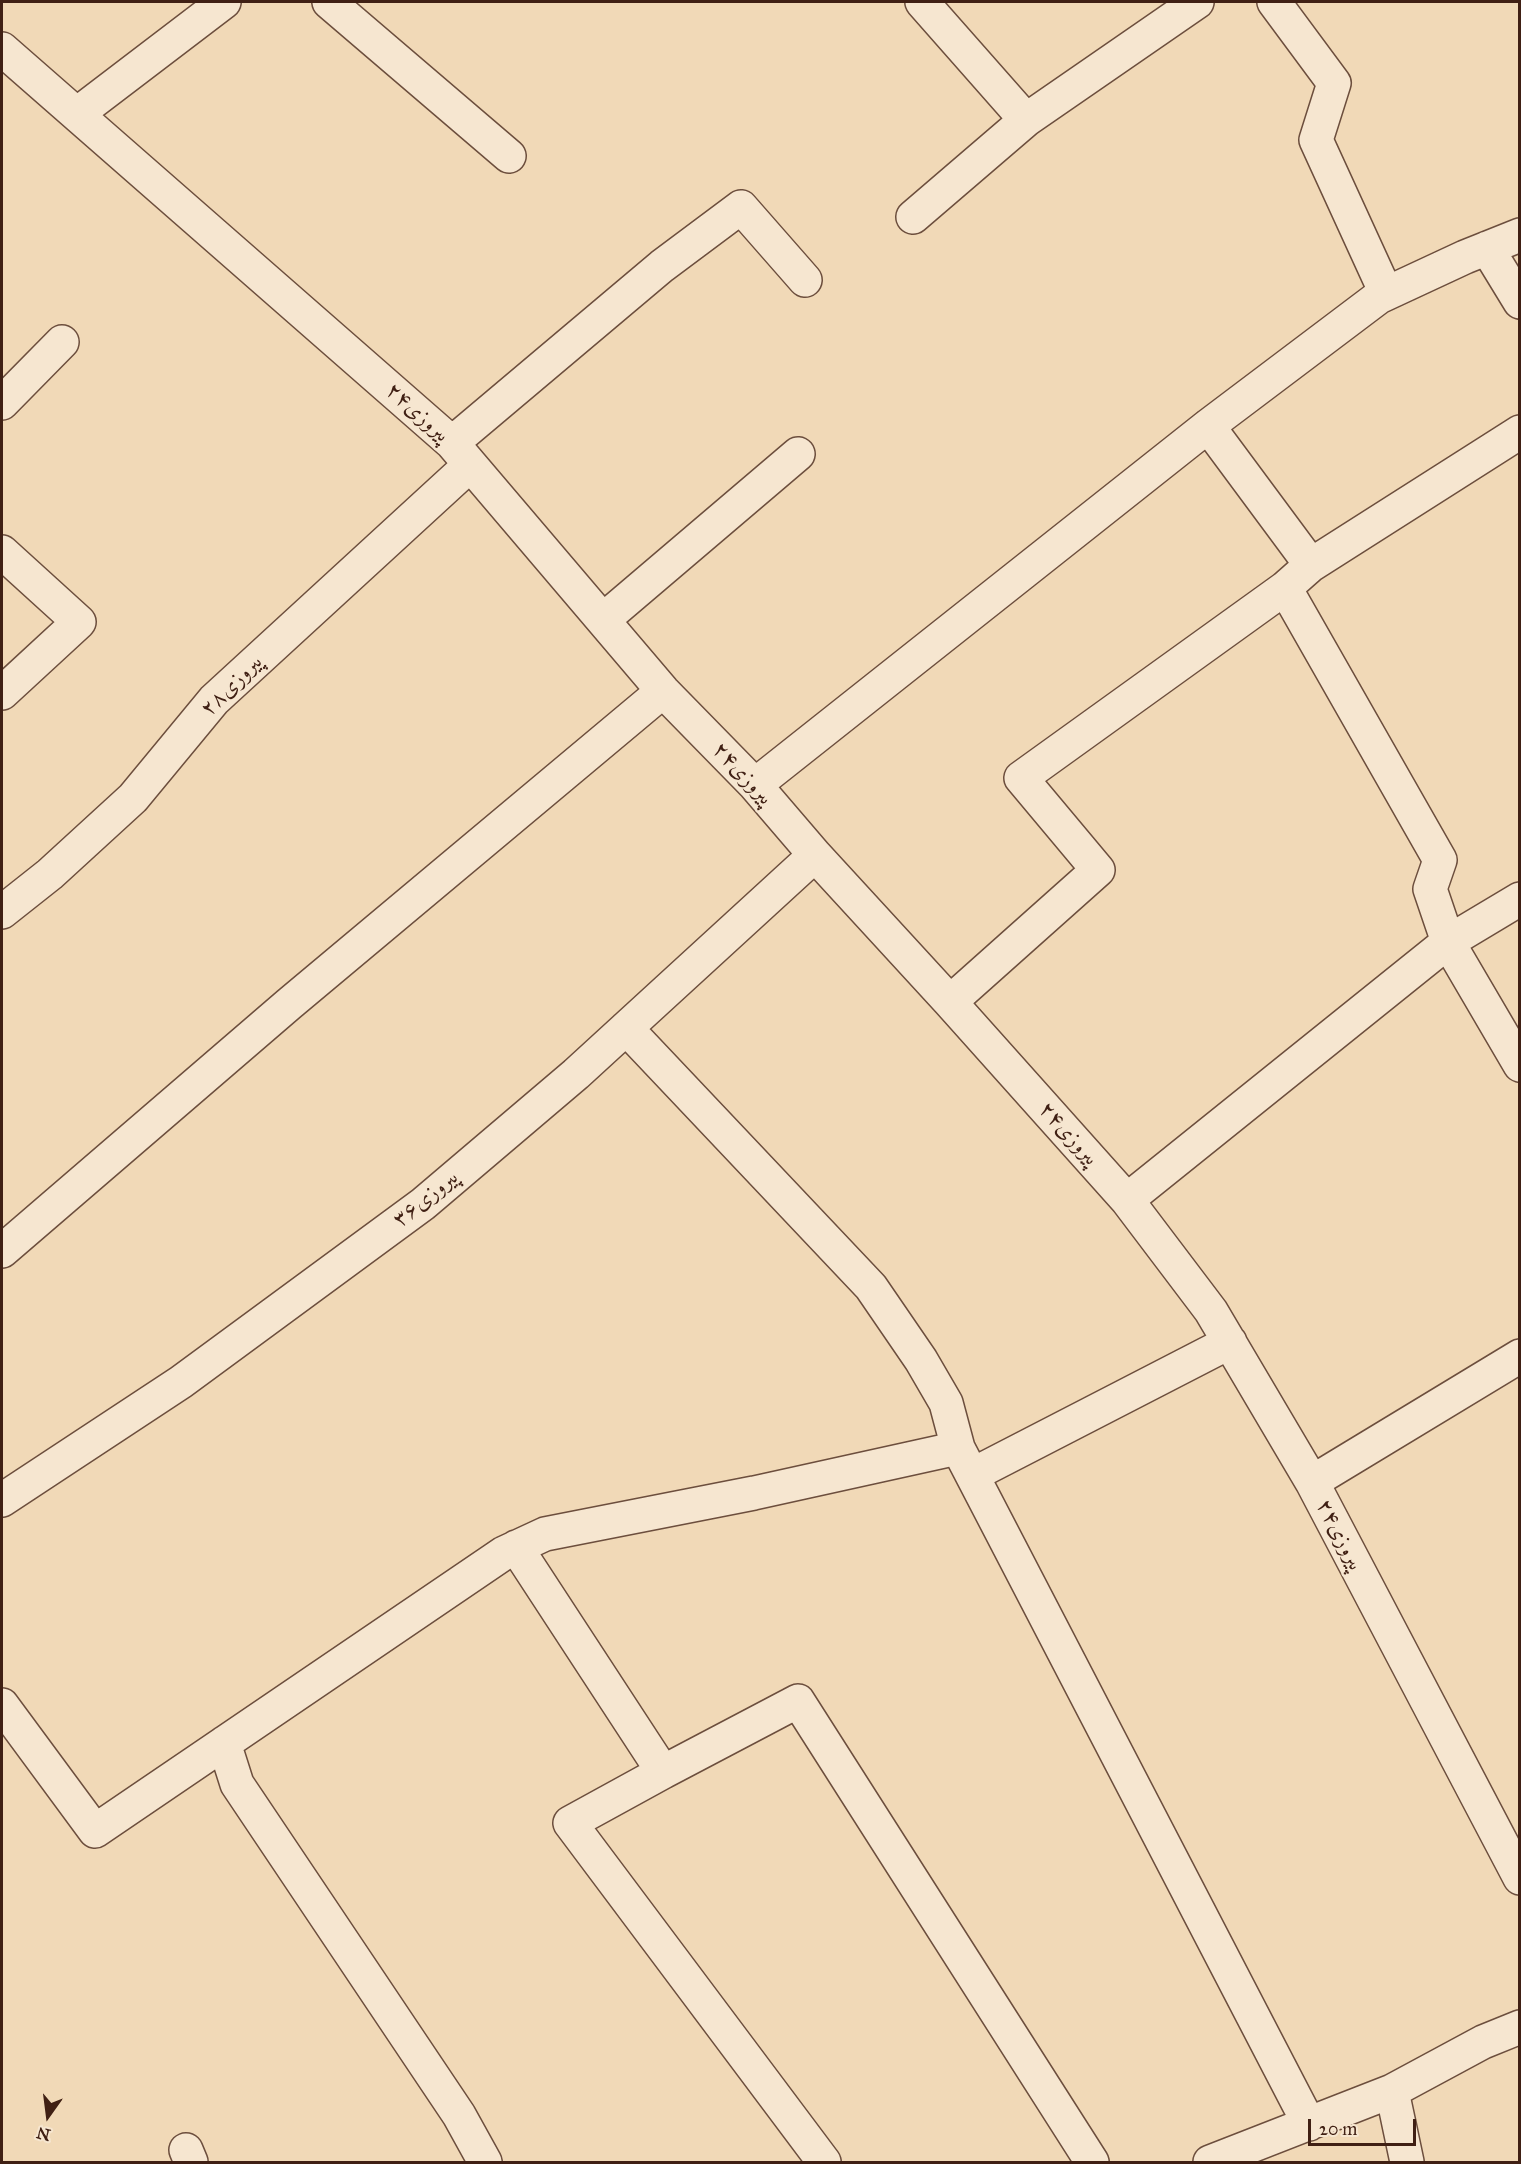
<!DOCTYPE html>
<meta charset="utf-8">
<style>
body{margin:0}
#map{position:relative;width:1521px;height:2164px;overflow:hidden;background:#f1d9b7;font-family:"IM FELL Great Primer",serif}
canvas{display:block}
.frame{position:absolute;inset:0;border:3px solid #402014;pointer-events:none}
.north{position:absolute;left:18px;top:2086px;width:60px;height:60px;-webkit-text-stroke:4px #f6e6d0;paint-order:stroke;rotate:194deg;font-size:16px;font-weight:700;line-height:24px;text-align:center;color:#402014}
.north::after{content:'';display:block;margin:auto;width:21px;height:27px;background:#402014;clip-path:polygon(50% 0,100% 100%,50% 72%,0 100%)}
.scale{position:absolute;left:1308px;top:2119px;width:108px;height:27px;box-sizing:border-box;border:3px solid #402014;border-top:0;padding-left:8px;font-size:18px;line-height:21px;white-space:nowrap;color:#402014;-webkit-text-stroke:4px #f6e6d0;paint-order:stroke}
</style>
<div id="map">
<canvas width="1521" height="2164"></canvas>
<div class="frame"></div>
<div class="north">N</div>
<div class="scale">20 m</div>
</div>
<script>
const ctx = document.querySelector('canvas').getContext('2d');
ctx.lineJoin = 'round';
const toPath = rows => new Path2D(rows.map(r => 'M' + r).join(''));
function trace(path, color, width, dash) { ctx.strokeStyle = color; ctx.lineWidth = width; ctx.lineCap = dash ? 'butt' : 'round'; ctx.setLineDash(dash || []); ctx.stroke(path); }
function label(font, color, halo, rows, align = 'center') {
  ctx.font = font + ' "IM FELL Great Primer",Amiri,serif'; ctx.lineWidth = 4.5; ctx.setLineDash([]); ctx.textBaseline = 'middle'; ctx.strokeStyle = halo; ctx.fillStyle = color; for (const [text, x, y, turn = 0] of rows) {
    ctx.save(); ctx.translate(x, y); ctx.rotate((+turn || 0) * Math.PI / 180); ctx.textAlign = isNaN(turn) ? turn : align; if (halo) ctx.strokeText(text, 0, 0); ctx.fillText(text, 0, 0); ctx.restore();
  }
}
const minor = toPath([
 [329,2,509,156],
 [922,2,1026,120],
 [1274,2,1334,83,1316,140,1386,293],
 [2,49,452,443,663,691,755,785,815,855,950,1002,1127,1200,1211,1311,1312,1482,1520,1878],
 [77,114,224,2],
 [913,217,1026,120,1197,2],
 [1487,248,1520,302],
 [2,403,62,342],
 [1208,426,1311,565,1285,588,1440,860,1430,889,1448,942,1520,1065],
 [452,443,662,266,741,207,805,280],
 [2,552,79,622,2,693],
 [1311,565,1520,432],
 [603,620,798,454],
 [755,785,1208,426,1379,297,1465,257,1520,235],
 [2,912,50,874,133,798,214,700,470,465],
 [950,1002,1098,870,1021,778,1285,588],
 [626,1028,871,1287,921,1360,946,1403,958,1448],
 [1127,1200,1448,942,1520,899],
 [2,1251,289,1004,663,691],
 [972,1475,1230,1342],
 [1312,1482,1520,1356],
 [2,1500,181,1382,423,1204,576,1074,815,855],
 [516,1547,663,1772,798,1701,1092,2162],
 [2,1705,95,1831,504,1553,545,1534,754,1493,958,1448,1309,2124],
 [224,1743,237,1784,459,2115,485,2162],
 [663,1772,570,1823,824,2162],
 [1392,2091,1407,2162],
 [186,2150,191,2162],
 [1210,2162,1392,2091,1483,2042,1520,2027]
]);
const streetNames = [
 ["پیروزی۲۴",417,413,42],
 ["پیروزی۲۸",232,686,-45],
 ["پیروزی۲۴",742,774,47],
 ["پیروزی۲۴",1068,1134,48],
 ["پیروزی۳۶",426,1199,-39],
 ["پیروزی۲۴",1339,1535,63]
];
trace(minor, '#6c4e3d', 36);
trace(minor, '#f6e6d0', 33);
label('22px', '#402014', '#f6e6d0', streetNames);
</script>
